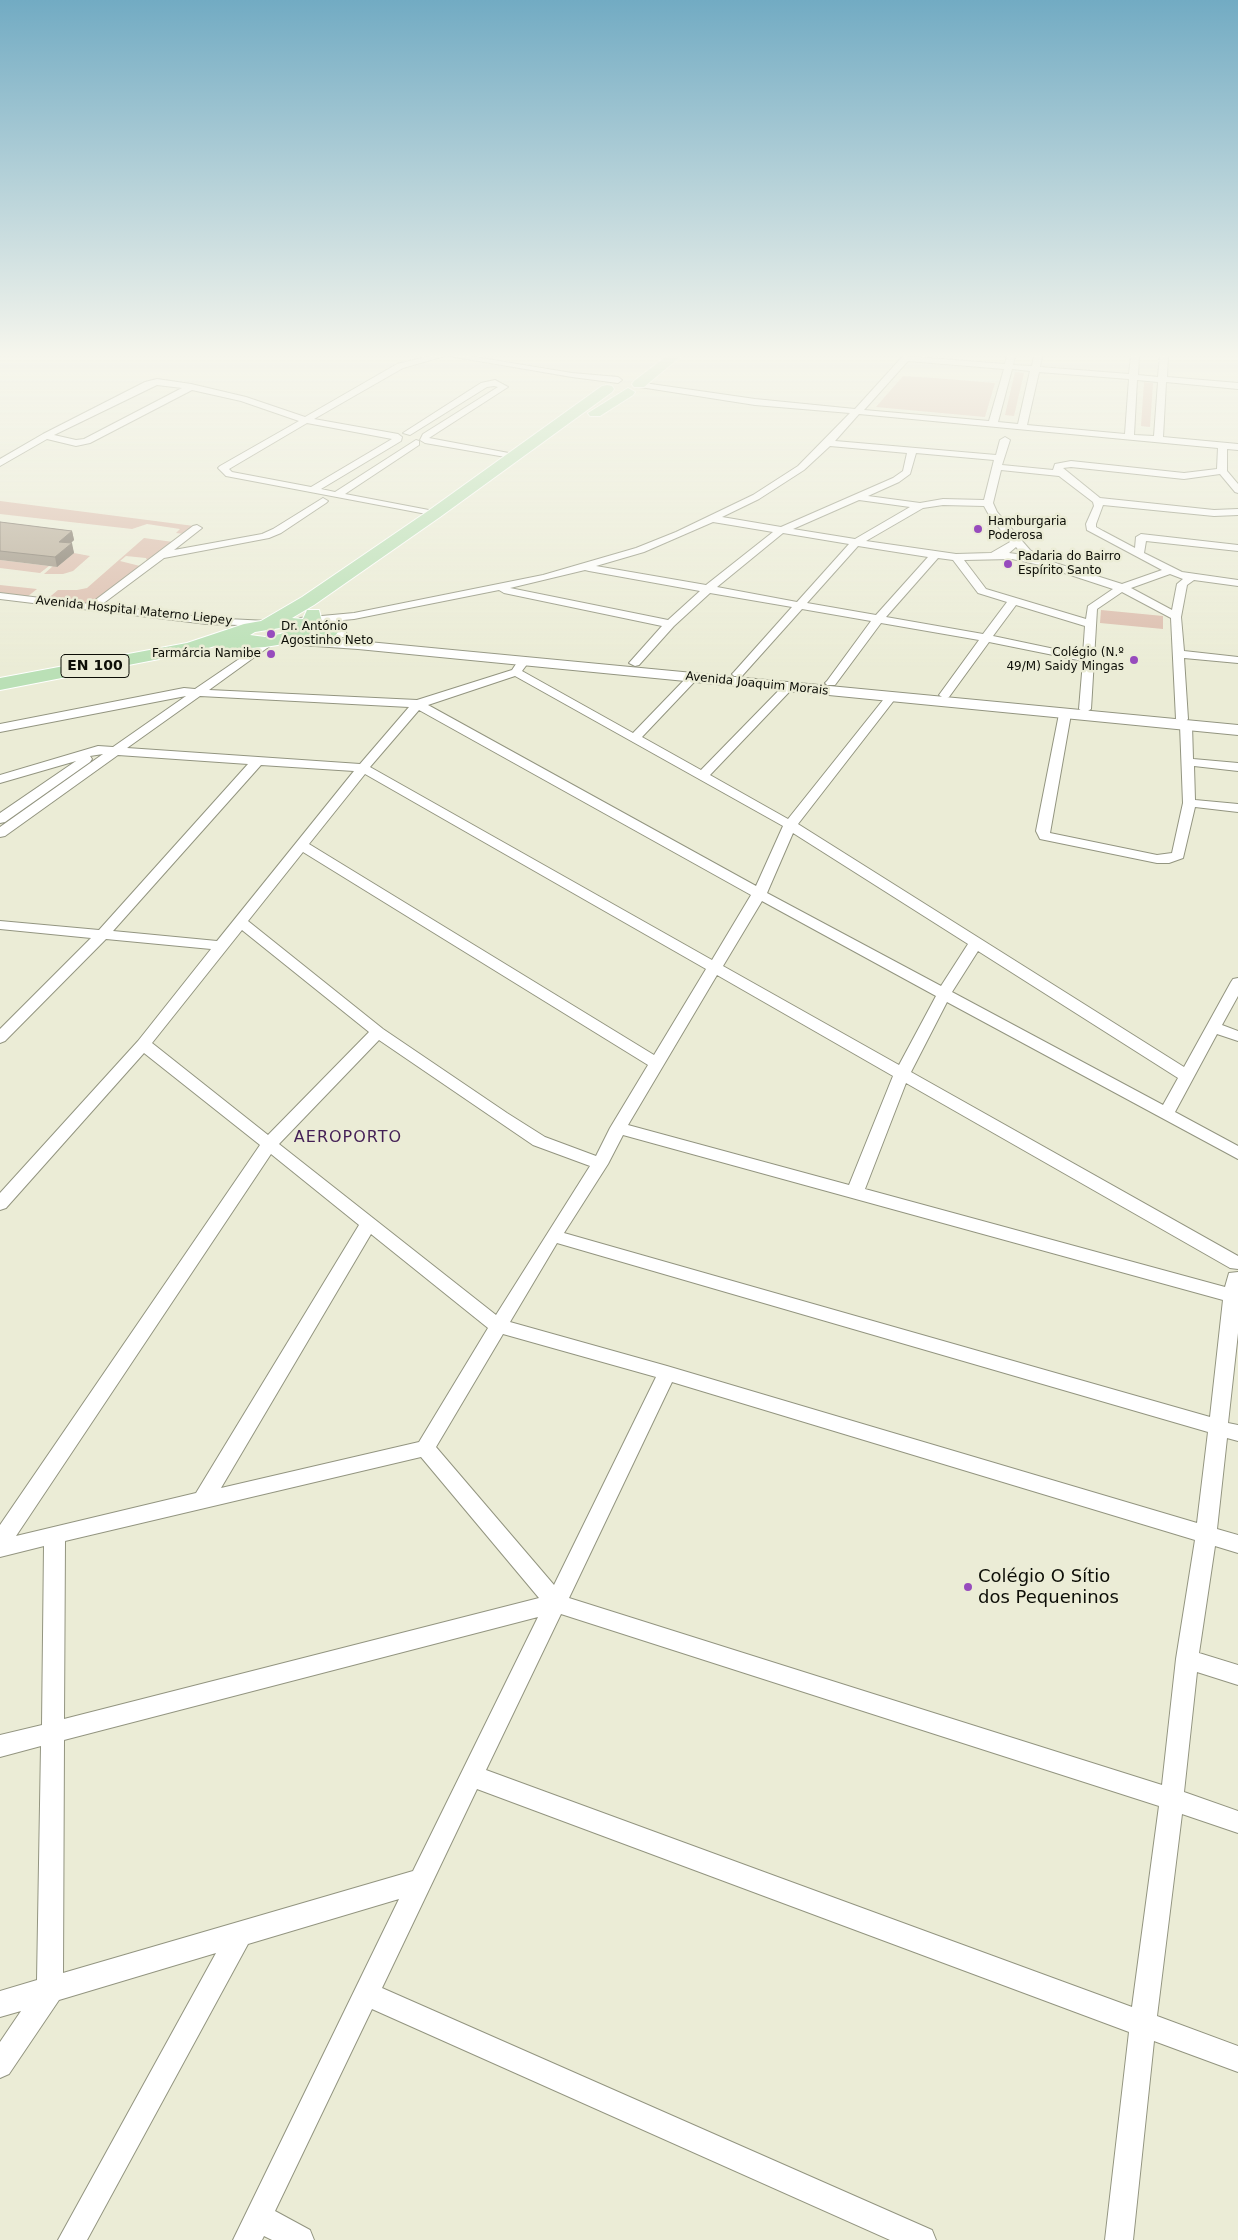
<!DOCTYPE html>
<meta charset="utf-8">
<style>
body{margin:0}
canvas{display:block;background:#ebecd6}
</style>
<canvas width="1238" height="2240"></canvas>
<script>
const ctx = document.querySelector('canvas').getContext('2d');
ctx.lineJoin = 'round';
function fill(path, color) { ctx.fillStyle = color; ctx.fill(path, 'evenodd'); }
const toPath = rows => new Path2D(rows.map(r => 'M' + r).join(''));
function trace(path, color, width, dash) { ctx.strokeStyle = color; ctx.lineWidth = width; ctx.lineCap = dash ? 'butt' : 'round'; ctx.setLineDash(dash || []); ctx.stroke(path); }
function label(font, color, halo, rows, align = 'center') {
  ctx.font = font + ' "DejaVu Sans",sans-serif'; ctx.lineWidth = 5; ctx.setLineDash([]); ctx.textBaseline = 'middle'; ctx.strokeStyle = halo; ctx.fillStyle = color; for (const [text, x, y, turn = 0] of rows) {
    ctx.save(); ctx.translate(x, y); ctx.rotate((+turn || 0) * Math.PI / 180); ctx.textAlign = isNaN(turn) ? turn : align; if (halo) ctx.strokeText(text, 0, 0); ctx.fillText(text, 0, 0); ctx.restore();
  }
}
const green = toPath([
 [1015,372,1024,373,1014,416,1005,415],
 [903,376,934,378,995,383,985,417,876,407],
 [1144,382,1153,383,1150,427,1141,426],
 [0,501,194,526,184,534,176,533,180,529,147,524,132,529,0,514],
 [144,538,173,542,147,560,146,558,126,556,120,561,140,566,88,605,46,600,58,590,77,590,87,588],
 [74,553,90,556,73,571,63,574,44,574,53,566,57,567],
 [0,560,49,566,40,573,0,568],
 [0,585,37,589,27,597,0,594],
 [1101,610,1163,616,1163,629,1100,623]
]);
const minor = toPath([
 [430,356,445,356,403,368,314,419,398,434,402,437,401,441,321,489,335,492,416,440,419,441,419,445,345,494,434,511,439,514,437,516,226,476,218,468,220,466,299,421,241,401,192,390,90,443,76,446,47,439,0,466,0,459,43,434,145,382,157,379,191,384,246,397,305,417,397,364,430,356],
 [157,385,182,388,84,439,76,440,54,435,157,385],
 [307,423,392,439,311,487,232,472,229,469,307,423],
 [449,356,469,356,572,373,618,377,622,380,618,383,572,377,449,356],
 [903,356,1005,364,1007,356,1015,356,1013,365,1032,366,1034,356,1042,356,1040,367,1129,374,1131,356,1139,356,1138,375,1158,377,1160,356,1168,356,1167,377,1238,383,1238,389,1166,382,1163,437,1238,444,1238,450,1227,449,1227,471,1238,484,1238,493,1235,492,1220,474,1184,479,1071,467,1063,468,1100,498,1214,510,1238,509,1238,515,1214,516,1103,505,1096,524,1096,527,1103,531,1135,548,1136,537,1141,534,1238,545,1238,551,1146,541,1144,553,1182,572,1238,580,1238,586,1194,580,1187,585,1181,617,1184,651,1238,657,1238,663,1184,658,1188,719,1186,721,1192,725,1193,759,1238,763,1238,771,1194,766,1195,800,1238,804,1238,812,1195,807,1183,858,1169,863,1157,863,1040,839,1036,831,1059,714,1065,710,1071,714,1050,833,1157,855,1172,853,1183,803,1180,725,1182,723,1176,719,1171,618,1122,592,1097,609,1091,709,1085,713,1079,709,1083,661,989,642,949,697,945,699,939,695,979,640,881,623,835,685,827,685,825,683,827,681,871,621,802,609,742,676,734,676,732,674,734,672,792,607,710,593,674,626,639,665,635,666,629,663,662,626,504,593,499,590,354,619,300,624,295,621,300,618,354,613,543,575,636,548,676,532,753,495,798,466,850,413,755,405,640,387,637,386,637,382,755,399,855,409,903,356],
 [908,361,1004,369,989,421,864,410,908,361],
 [1012,369,1030,371,1018,424,998,422,1012,369],
 [1039,372,1129,379,1125,434,1027,425,1039,372],
 [1137,380,1158,382,1154,436,1134,435,1137,380],
 [859,414,1218,448,1217,469,1184,473,1071,461,1055,464,1053,470,1002,465,1010,440,1005,437,1000,440,996,455,835,441,859,414],
 [830,446,907,453,903,471,893,478,781,527,722,517,759,499,804,470,830,446],
 [916,453,994,460,984,500,943,499,920,503,868,496,899,482,910,474,916,453],
 [1001,470,1059,476,1093,502,1094,506,1086,524,1087,530,1162,570,1122,584,1046,560,1030,550,997,512,993,503,1001,470],
 [859,500,910,507,855,539,793,529,859,500],
 [943,505,984,506,989,515,1010,542,991,553,956,554,866,541,923,508,943,505],
 [713,522,773,532,706,585,596,566,644,552,713,522],
 [783,533,849,544,797,602,717,587,783,533],
 [858,546,928,557,876,615,807,603,858,546],
 [1016,547,1022,554,1024,555,1009,553,1016,547],
 [938,558,953,560,978,593,1007,602,983,634,886,617,938,558],
 [1012,559,1040,565,1113,589,1088,606,1086,619,986,589,964,560,1012,559],
 [585,570,589,571,700,591,668,620,510,588,585,570],
 [1170,574,1183,579,1177,584,1172,610,1131,588,1170,574],
 [1016,605,1085,626,1083,655,993,636,1016,605],
 [495,380,508,387,429,438,514,454,519,457,517,459,425,443,420,440,423,434,498,387,494,386,487,387,410,435,403,433,481,383,495,380],
 [323,498,328,501,326,503,281,533,269,538,164,558,101,605,207,618,268,621,273,624,272,626,207,624,0,599,0,593,90,604,193,526,197,525,202,528,174,550,262,534,273,529,323,498],
 [270,638,276,641,274,643,209,690,417,700,512,670,518,661,522,660,528,663,522,671,633,733,689,675,697,675,699,677,697,679,642,737,701,770,784,685,792,685,794,687,792,689,710,775,788,819,887,695,895,695,897,697,895,699,798,824,1184,1067,1231,982,1233,979,1238,978,1238,996,1222,1025,1238,1031,1238,1041,1217,1034,1175,1112,1238,1146,1238,1159,947,1002,911,1072,1238,1256,1238,1269,1230,1268,906,1083,865,1189,1225,1287,1229,1273,1238,1272,1238,1333,1228,1423,1238,1425,1238,1441,1227,1438,1217,1529,1238,1535,1238,1553,1215,1546,1199,1653,1238,1665,1238,1685,1197,1672,1184,1792,1238,1811,1238,1833,1182,1814,1157,2016,1238,2046,1238,2072,1154,2041,1133,2240,1105,2240,1129,2032,477,1789,382,1988,932,2230,936,2240,890,2240,372,2009,275,2211,310,2230,314,2240,272,2240,264,2236,262,2240,233,2240,399,1899,248,1944,87,2240,58,2240,216,1953,59,2000,9,2074,0,2078,0,2042,21,2011,0,2017,0,1991,37,1980,41,1746,0,1757,0,1735,42,1725,44,1546,0,1557,0,1525,260,1145,144,1053,6,1208,0,1210,0,1193,138,1041,211,949,106,939,5,1041,0,1043,0,1029,91,938,0,929,0,921,99,930,248,764,118,755,5,836,0,837,0,827,103,754,90,756,92,759,90,762,5,822,0,823,0,813,76,761,0,783,0,775,98,746,113,747,186,696,0,732,0,724,184,688,195,689,270,638],
 [515,676,783,826,756,886,428,705,515,676],
 [200,696,409,707,360,764,127,748,200,696],
 [419,710,751,895,712,960,370,767,419,710],
 [261,765,354,771,217,941,113,931,261,765],
 [365,774,706,969,654,1055,309,844,365,774],
 [793,833,968,944,941,986,767,893,793,833],
 [303,852,648,1065,610,1128,596,1156,545,1137,507,1113,383,1029,248,921,303,852],
 [762,901,936,996,899,1065,723,966,762,901],
 [242,930,369,1032,268,1135,152,1043,242,930],
 [978,951,1178,1078,1163,1105,952,992,978,951],
 [717,975,893,1076,849,1185,628,1125,717,975],
 [379,1040,533,1145,590,1166,496,1315,279,1144,379,1040],
 [623,1135,1223,1300,1210,1417,564,1233,608,1164,623,1135],
 [271,1154,359,1225,196,1493,16,1536,271,1154],
 [371,1234,488,1328,419,1442,221,1488,371,1234],
 [557,1243,1208,1432,1197,1523,667,1366,510,1322,557,1243],
 [503,1334,656,1377,554,1585,436,1447,503,1334],
 [672,1382,1195,1540,1176,1659,1162,1785,569,1598,672,1382],
 [421,1457,539,1598,64,1719,65,1541,421,1457],
 [561,1614,1159,1806,1132,2007,486,1770,561,1614],
 [538,1617,413,1871,63,1973,64,1740,538,1617]
]);
const tertiary = toPath([
 [337,617,344,621,343,628,347,634,345,637,335,637,329,628,332,618,337,617],
 [277,636,358,641,1238,725,1238,735,358,649,272,643,270,640,277,636]
]);
const primary = toPath([
 [667,356,681,356,644,387,634,387,632,384,634,381,667,356],
 [607,385,612,386,614,389,612,392,440,517,314,605,292,618,303,619,307,610,319,610,322,622,335,628,338,632,335,636,329,637,312,631,308,636,290,643,265,647,223,650,215,646,190,653,0,690,0,678,187,643,244,624,261,621,302,597,428,511,602,386,607,385],
 [280,628,295,629,280,634,265,637,250,635,255,632,280,628],
 [628,388,635,392,633,395,600,416,590,416,588,413,628,388]
]);
const wall = toPath([
 [0,522,72,531,74,540,71,543,74,553,57,567,0,560]
]);
const shadedWall = toPath([
 [72,531,74,540,61,551,59,542],
 [72,543,74,553,57,567,55,557]
]);
const building = toPath([
 [0,522,72,531,59,542,72,543,55,557,0,551,0,522]
]);
const markers = [
 [978,529,5,"#974bbd"],
 [1008,564,5,"#974bbd"],
 [271,634,5,"#974bbd"],
 [271,654,5,"#974bbd"],
 [1134,660,5,"#974bbd"],
 [968,1587,5,"#974bbd"]
];
const farPoinames = [
 ["Hamburgaria",988,522],
 ["Poderosa",988,536],
 ["Padaria do Bairro",1018,557],
 ["Espírito Santo",1018,571],
 ["Dr. António",281,627],
 ["Agostinho Neto",281,641],
 ["Colégio (N.º",1124,653,"right"],
 ["49/M) Saidy Mingas",1124,667,"right"],
 ["Farmárcia Namibe",261,654,"right"]
];
const farStreetnames = [
 ["Avenida Hospital Materno Liepey",134,611,6],
 ["Avenida Joaquim Morais",757,684,6]
];
const shields = [
 [95,666,68]
];
const shieldNames = [
 ["EN 100",95,666]
];
const neighbourhoodNames = [
 ["AEROPORTO",348,1138]
];
const nearPoinames = [
 ["Colégio O Sítio",978,1577],
 ["dos Pequeninos",978,1598]
];
fill(green, '#dcbdad');
trace(minor, '#939580', 2);
trace(tertiary, '#939580', 2);
trace(primary, '#fff', 2);
fill(minor, '#fff');
fill(tertiary, '#fff');
fill(primary, '#bae0b6');
fill(wall, '#9e9484');
fill(shadedWall, '#81786b');
fill(building, '#b8ac99');
trace(building, '#81786b', 1);
const sky = ctx.createLinearGradient(0, 0, 0, 670);
sky.addColorStop(0, '#72abc3');
sky.addColorStop(0.53, '#f6f6ed');
sky.addColorStop(1, '#f6f6ed00');
ctx.fillStyle = sky;
ctx.fillRect(0, 0, 1238, 670);
for (const [x, y, r, color] of markers) { const dot = new Path2D(); dot.arc(x, y, r, 0, 2 * Math.PI); ctx.fillStyle = color; ctx.fill(dot); trace(dot, '#ebecd6', 2); }
label('12px', '#0d0e07', '#ebecd6', farPoinames, 'left');
label('12px', '#0d0e07', '#ebecd6', farStreetnames);
for (const [x, y, w] of shields) { const box = new Path2D(); box.roundRect(x - w / 2, y - 11.5, w, 23, 4); ctx.fillStyle = '#ebecd6'; ctx.fill(box); trace(box, '#0d0e07', 1); }
label('bold 14px', '#0d0e07', null, shieldNames);
ctx.letterSpacing = '1px';
label('16px', '#431e55', '#ebecd6', neighbourhoodNames);
ctx.letterSpacing = '0px';
label('18px', '#0d0e07', '#ebecd6', nearPoinames, 'left');
</script>
